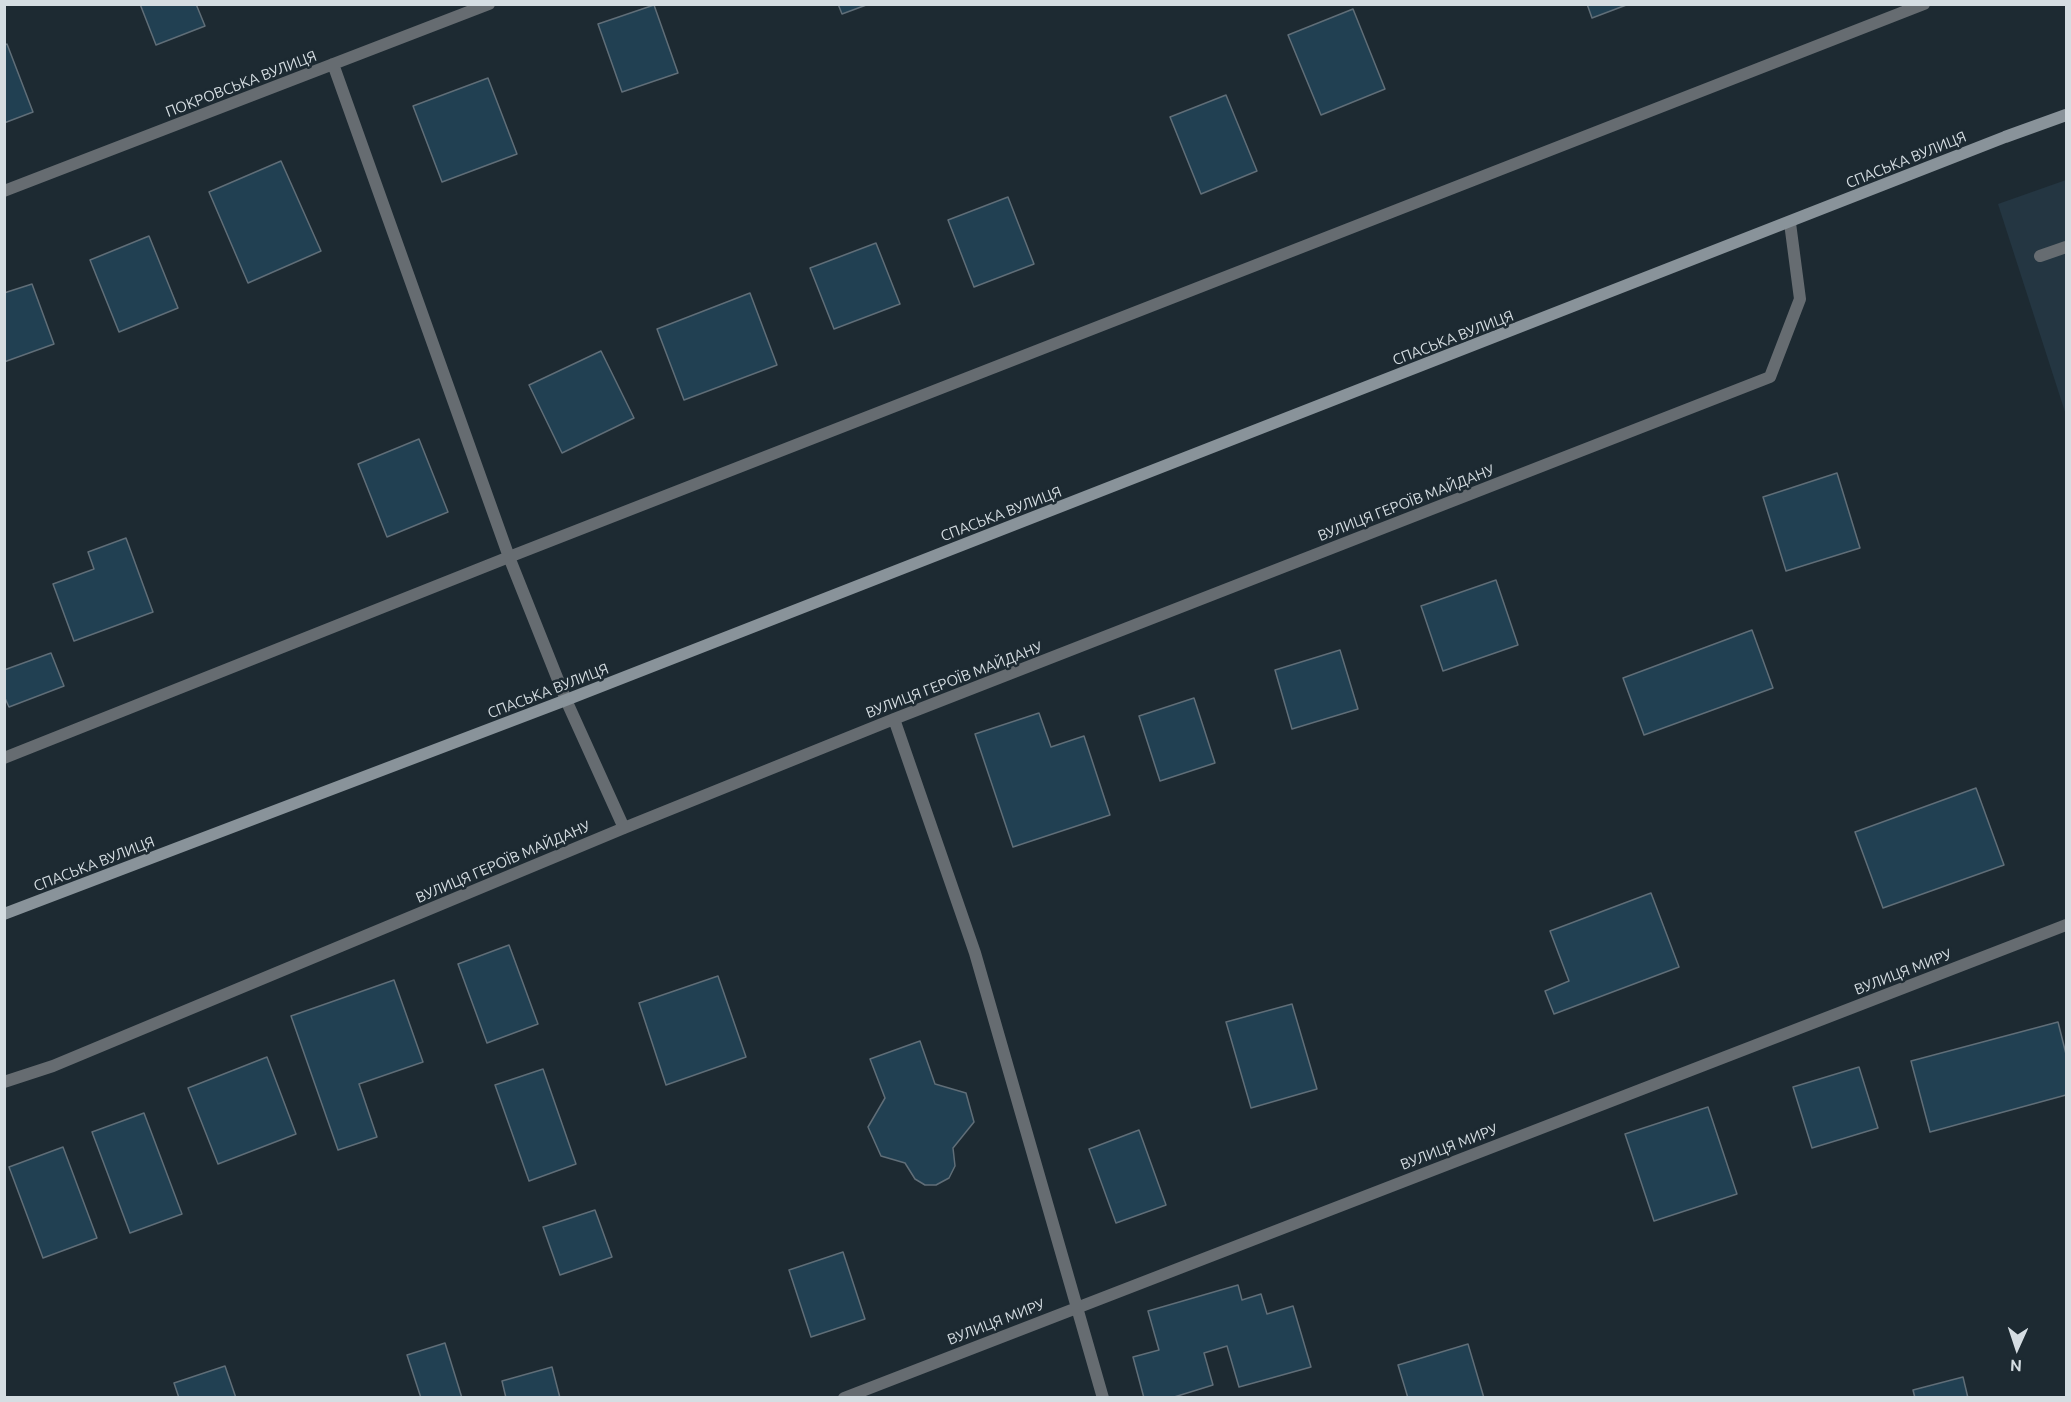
<!DOCTYPE html>
<meta charset="utf-8">
<style>
body{margin:0}
#map{position:relative;width:2071px;height:1402px;overflow:hidden;background:#1d2a32;font-family:Ubuntu,sans-serif}
canvas{display:block}
.frame{position:absolute;inset:0;border:6px solid #d5dde2;pointer-events:none}
.north{position:absolute;left:1987px;top:1318px;width:60px;height:60px;-webkit-text-stroke:4px #1d2a32;paint-order:stroke;rotate:183deg;font-size:16px;font-weight:700;line-height:24px;text-align:center;color:#d5dde2}
.north::after{content:'';display:block;margin:auto;width:21px;height:27px;background:#d5dde2;clip-path:polygon(50% 0,100% 100%,50% 72%,0 100%)}
</style>
<div id="map">
<canvas width="2071" height="1402"></canvas>
<div class="frame"></div>
<div class="north">N</div>
</div>
<script>
const ctx = document.querySelector('canvas').getContext('2d');
ctx.lineJoin = 'round';
function fill(path, color) { ctx.fillStyle = color; ctx.fill(path, 'evenodd'); }
const toPath = rows => new Path2D(rows.map(r => 'M' + r).join(''));
function trace(path, color, width, dash) { ctx.strokeStyle = color; ctx.lineWidth = width; ctx.lineCap = dash ? 'butt' : 'round'; ctx.setLineDash(dash || []); ctx.stroke(path); }
function label(font, color, halo, rows, align = 'center') {
  ctx.font = font + ' Ubuntu,sans-serif'; ctx.lineWidth = 5; ctx.setLineDash([]); ctx.textBaseline = 'middle'; ctx.strokeStyle = halo; ctx.fillStyle = color; for (const [text, x, y, turn = 0] of rows) {
    ctx.save(); ctx.translate(x, y); ctx.rotate((+turn || 0) * Math.PI / 180); ctx.textAlign = isNaN(turn) ? turn : align; if (halo) ctx.strokeText(text, 0, 0); ctx.fillText(text, 0, 0); ctx.restore();
  }
}
const built = toPath([
 [2066,180,2066,415,1998,204]
]);
const building = toPath([
 [140,4,196,4,205,26,156,45,140,4],
 [838,4,869,4,842,14,838,4],
 [1587,4,1629,4,1592,18,1587,4],
 [654,5,678,73,622,92,598,24,654,5],
 [1353,9,1385,89,1321,115,1288,35,1353,9],
 [7,44,33,112,4,123,4,45,7,44],
 [488,78,517,154,442,182,413,106,488,78],
 [1226,95,1257,171,1201,194,1170,117,1226,95],
 [281,161,321,251,248,283,209,192,281,161],
 [1008,197,1034,264,974,287,948,220,1008,197],
 [149,236,178,308,119,332,90,260,149,236],
 [876,243,900,304,834,329,810,268,876,243],
 [32,284,54,344,4,362,4,293,32,284],
 [750,293,777,365,684,400,657,329,750,293],
 [601,351,634,418,562,453,529,385,601,351],
 [419,439,448,512,387,537,358,464,419,439],
 [1837,473,1860,548,1786,571,1763,497,1837,473],
 [126,538,153,612,74,641,53,584,94,569,88,552,126,538],
 [1496,580,1518,645,1443,671,1421,606,1496,580],
 [1752,630,1773,688,1644,735,1623,678,1752,630],
 [1340,650,1358,709,1292,729,1275,670,1340,650],
 [51,653,64,686,9,707,4,696,4,670,51,653],
 [1194,698,1215,763,1160,781,1139,716,1194,698],
 [1039,713,1051,747,1084,736,1110,815,1013,847,975,734,1039,713],
 [1976,788,2004,865,1883,908,1855,832,1976,788],
 [1651,893,1679,967,1554,1014,1545,991,1569,981,1550,931,1651,893],
 [509,945,538,1024,487,1043,458,964,509,945],
 [718,976,746,1057,666,1085,639,1003,718,976],
 [394,980,423,1062,359,1084,377,1137,338,1150,291,1016,394,980],
 [1292,1004,1317,1089,1251,1108,1226,1022,1292,1004],
 [2058,1022,2066,1054,2066,1095,1930,1132,1911,1061,2058,1022],
 [920,1041,935,1084,966,1093,974,1122,953,1148,955,1166,949,1178,936,1185,925,1185,915,1179,905,1163,881,1156,868,1127,885,1098,870,1059,920,1041],
 [267,1057,296,1134,218,1164,188,1088,267,1057],
 [1859,1067,1878,1128,1812,1148,1793,1087,1859,1067],
 [543,1069,576,1164,529,1181,495,1085,543,1069],
 [1708,1107,1737,1194,1654,1221,1625,1134,1708,1107],
 [144,1113,182,1214,130,1233,92,1132,144,1113],
 [1139,1130,1166,1205,1116,1223,1089,1149,1139,1130],
 [63,1147,97,1238,43,1258,9,1167,63,1147],
 [595,1210,612,1257,560,1275,543,1227,595,1210],
 [843,1252,865,1319,811,1337,789,1270,843,1252],
 [1238,1285,1242,1300,1261,1294,1267,1314,1293,1306,1311,1367,1239,1387,1227,1346,1204,1353,1213,1385,1171,1398,1144,1398,1133,1357,1159,1350,1148,1311,1238,1285],
 [445,1343,462,1398,421,1398,407,1355,445,1343],
 [1468,1344,1484,1398,1408,1398,1398,1365,1468,1344],
 [225,1366,236,1398,179,1398,174,1383,225,1366],
 [552,1367,560,1398,506,1398,502,1381,552,1367],
 [1963,1377,1968,1398,1915,1398,1913,1390,1963,1377]
]);
const lane = toPath([
 [2040,256,2066,247]
]);
const street = toPath([
 [333,64,509,557,566,700,624,828],
 [4,191,489,4],
 [894,719,975,953,1103,1398],
 [4,758,509,557,1924,4],
 [4,1082,53,1066,624,828,894,719,1770,377,1800,299,1790,223],
 [844,1398,2066,925]
]);
const secondary = toPath([
 [4,914,566,700,2005,137,2066,115]
]);
const streetNames = [
 ["ПОКРОВСЬКА ВУЛИЦЯ",241,84,-21],
 ["СПАСЬКА ВУЛИЦЯ",1906,160,-22],
 ["СПАСЬКА ВУЛИЦЯ",1453,338,-21],
 ["ВУЛИЦЯ ГЕРОЇВ МАЙДАНУ",1406,503,-21],
 ["СПАСЬКА ВУЛИЦЯ",1001,514,-21],
 ["ВУЛИЦЯ ГЕРОЇВ МАЙДАНУ",954,680,-21],
 ["СПАСЬКА ВУЛИЦЯ",548,691,-21],
 ["ВУЛИЦЯ ГЕРОЇВ МАЙДАНУ",503,862,-23],
 ["СПАСЬКА ВУЛИЦЯ",94,864,-21],
 ["ВУЛИЦЯ МИРУ",1903,972,-21],
 ["ВУЛИЦЯ МИРУ",1449,1147,-21],
 ["ВУЛИЦЯ МИРУ",996,1322,-21]
];
fill(built, '#243642');
fill(building, '#214052');
trace(building, '#606e78', 1.5);
trace(lane, '#666c71', 12);
trace(street, '#666c71', 12);
trace(secondary, '#89939a', 12);
label('15px', '#d5dde2', '#1d2a32', streetNames);
</script>
